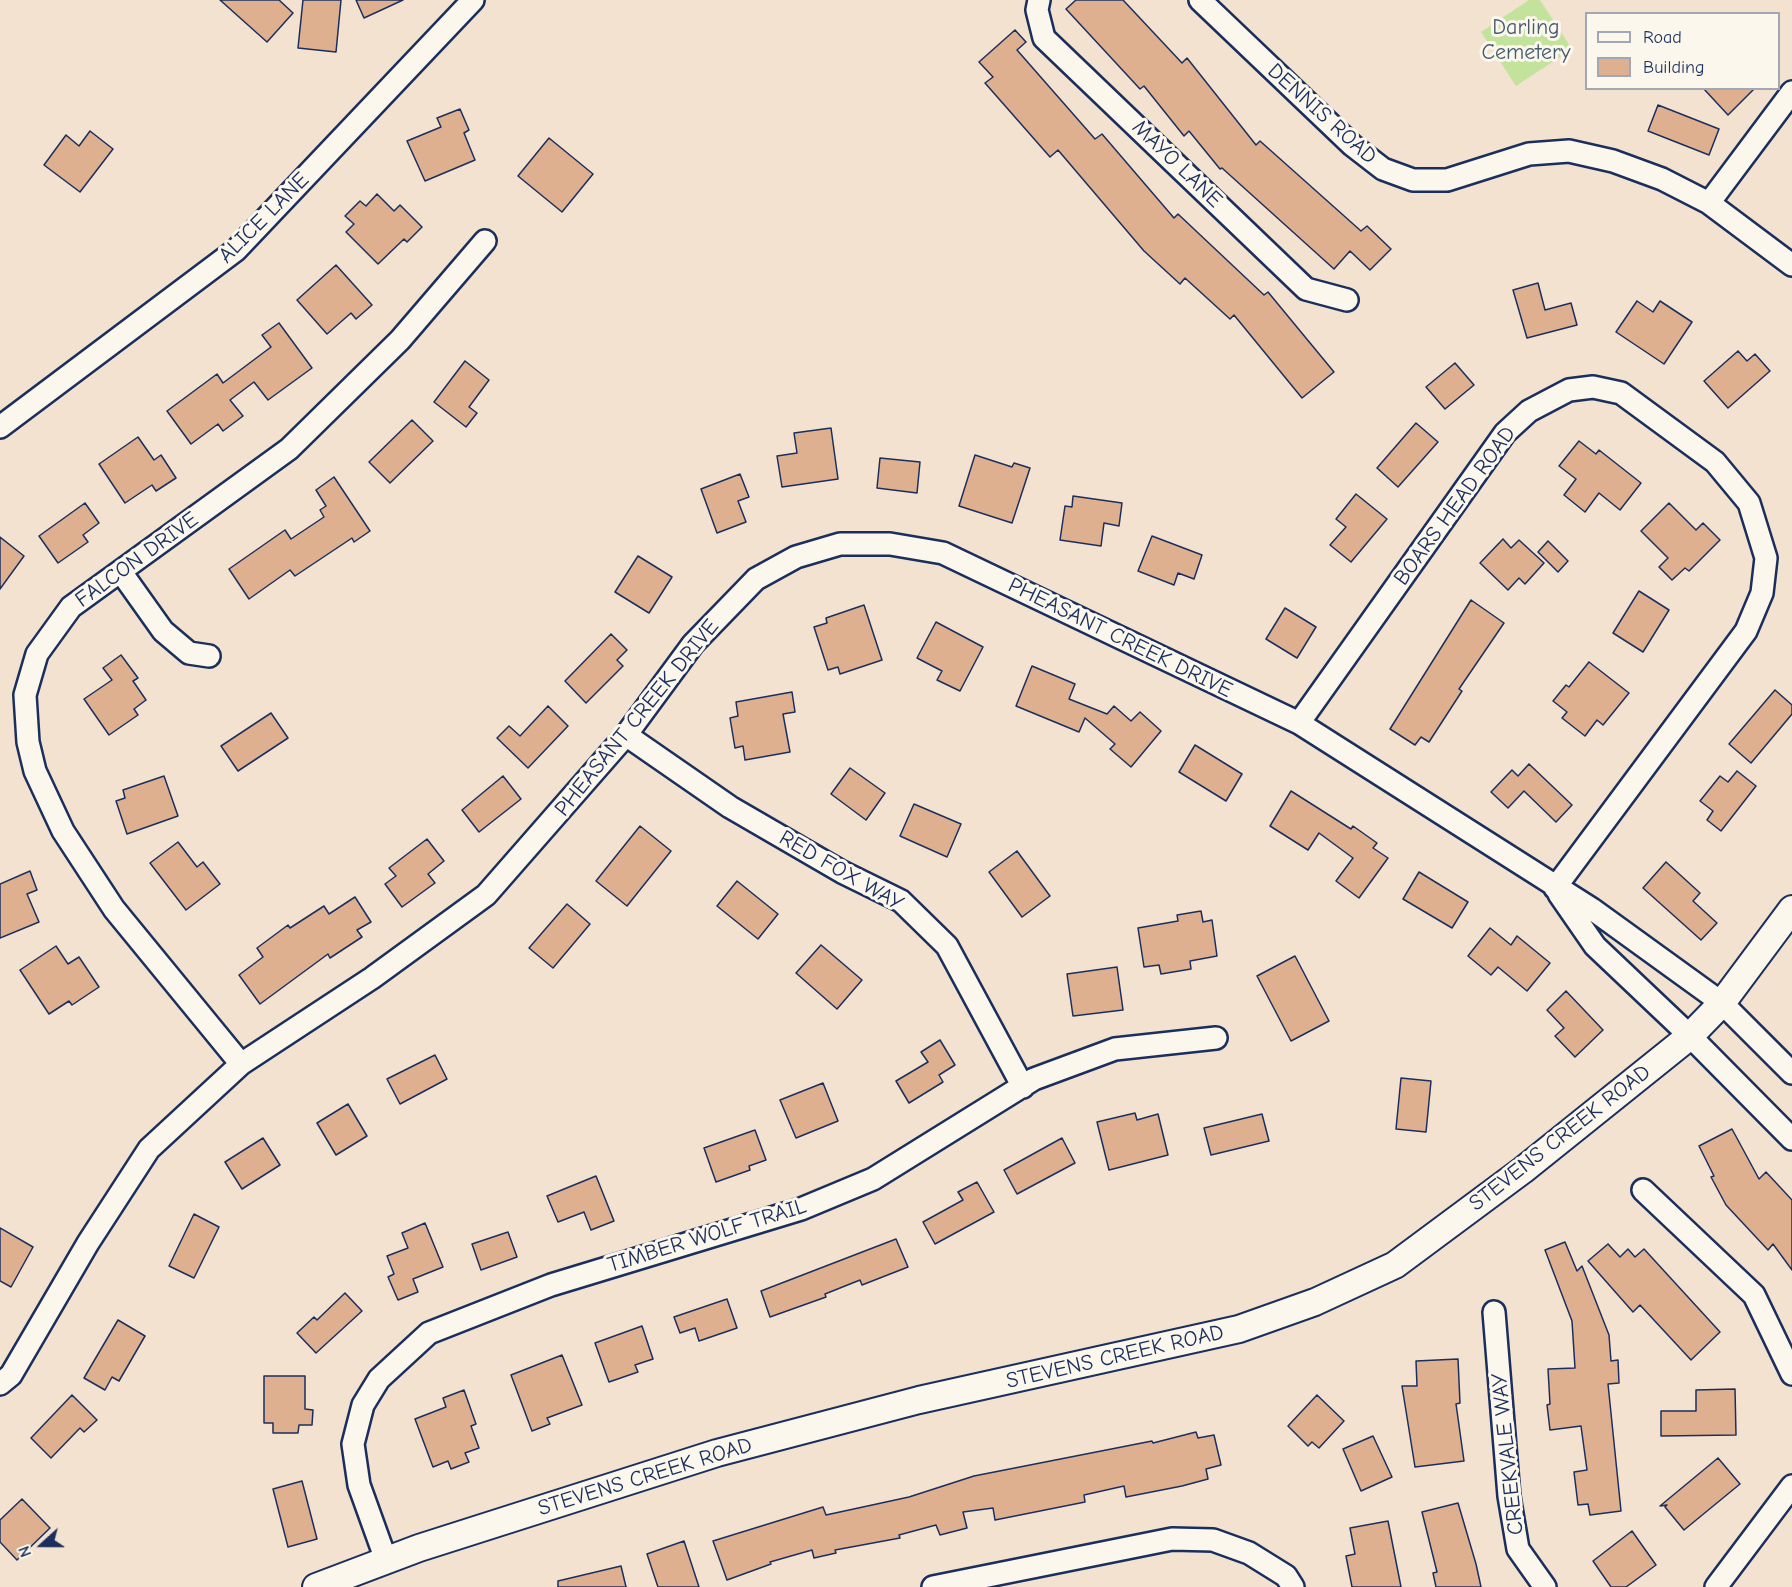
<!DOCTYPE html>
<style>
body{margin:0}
#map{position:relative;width:1792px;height:1587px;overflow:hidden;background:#f3e2d0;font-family:"Comic Neue",sans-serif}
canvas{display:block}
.legend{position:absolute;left:1585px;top:12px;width:195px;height:78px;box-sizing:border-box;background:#fbf7ec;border:2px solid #a1a7b3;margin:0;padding:8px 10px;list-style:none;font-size:18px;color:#1b2f5e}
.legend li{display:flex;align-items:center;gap:12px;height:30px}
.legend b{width:30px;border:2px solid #a1a7b3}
.north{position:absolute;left:12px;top:1515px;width:60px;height:60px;-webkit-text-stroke:4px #fbf7ec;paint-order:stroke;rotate:249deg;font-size:16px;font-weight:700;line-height:24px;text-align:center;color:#1b2f5e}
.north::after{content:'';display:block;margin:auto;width:21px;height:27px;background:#1b2f5e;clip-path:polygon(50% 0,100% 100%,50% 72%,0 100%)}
</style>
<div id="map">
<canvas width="1792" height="1587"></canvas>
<ul class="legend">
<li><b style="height:8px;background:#fbf7ec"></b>Road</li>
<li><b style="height:16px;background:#dfb090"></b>Building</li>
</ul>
<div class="north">N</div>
</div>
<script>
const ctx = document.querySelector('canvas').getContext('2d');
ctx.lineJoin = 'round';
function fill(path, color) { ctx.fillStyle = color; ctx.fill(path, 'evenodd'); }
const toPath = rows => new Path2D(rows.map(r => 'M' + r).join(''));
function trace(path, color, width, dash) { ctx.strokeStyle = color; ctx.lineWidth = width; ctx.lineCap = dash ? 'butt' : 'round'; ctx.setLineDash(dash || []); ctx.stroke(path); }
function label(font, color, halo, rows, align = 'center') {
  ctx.font = font + ' "Comic Neue",sans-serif'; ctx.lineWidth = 6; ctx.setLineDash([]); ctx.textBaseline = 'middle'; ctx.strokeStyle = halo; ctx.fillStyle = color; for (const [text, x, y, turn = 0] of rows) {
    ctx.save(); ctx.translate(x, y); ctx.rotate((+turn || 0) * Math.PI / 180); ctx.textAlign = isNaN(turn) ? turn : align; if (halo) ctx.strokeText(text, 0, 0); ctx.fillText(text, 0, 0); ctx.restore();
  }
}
const green = toPath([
 [1529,0,1540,0,1572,49,1516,86,1481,32]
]);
const building = toPath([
 [220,0,279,0,293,13,267,42,220,0],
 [303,0,341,0,336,52,298,48,303,0],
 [356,0,403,0,364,18,356,0],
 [1076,0,1123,0,1182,63,1187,58,1256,145,1260,141,1361,231,1367,226,1391,249,1370,270,1350,251,1334,269,1222,168,1220,169,1189,131,1184,136,1144,86,1140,89,1066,9,1076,0],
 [1015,30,1026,42,1017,50,1095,139,1102,134,1174,218,1178,214,1264,295,1268,292,1334,372,1302,398,1234,315,1230,319,1185,278,1180,284,1144,251,1058,150,1050,157,985,83,993,77,979,62,1015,30],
 [1703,88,1755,88,1728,115,1703,88],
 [1658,105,1719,129,1709,155,1648,131,1658,105],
 [460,109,469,130,464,133,475,160,425,181,407,141,441,127,437,118,460,109],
 [90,131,113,149,80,192,44,165,66,135,79,146,90,131],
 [549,138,593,174,562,212,518,176,549,138],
 [377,194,394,211,400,205,422,227,407,242,404,239,378,264,346,232,354,224,345,216,360,201,366,206,377,194],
 [336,265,372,305,356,319,351,313,327,334,297,300,336,265],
 [1538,283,1545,310,1571,303,1577,325,1527,338,1513,290,1538,283],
 [1637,301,1653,312,1660,301,1692,322,1664,364,1616,332,1637,301],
 [279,323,312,368,268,400,254,382,230,400,243,416,223,431,218,424,191,444,167,411,217,374,223,383,271,347,262,335,279,323],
 [1738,351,1747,361,1755,354,1770,371,1728,408,1704,381,1738,351],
 [465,361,489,380,469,407,477,413,466,427,434,402,465,361],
 [1455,363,1474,385,1445,409,1426,387,1455,363],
 [412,420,433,441,390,483,369,462,412,420],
 [1416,423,1438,442,1398,487,1377,468,1416,423],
 [831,428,838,479,782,487,777,456,797,453,794,433,831,428],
 [138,437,154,460,161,455,176,478,156,491,152,485,125,503,99,464,138,437],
 [1579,441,1596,454,1599,450,1641,483,1620,510,1599,493,1585,512,1564,495,1576,479,1559,466,1579,441],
 [975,455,1012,467,1014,463,1030,468,1012,523,959,506,975,455],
 [880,458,920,462,917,493,877,488,880,458],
 [740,474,749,497,738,501,746,522,717,533,701,489,740,474],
 [334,477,370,531,354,542,352,538,295,576,290,570,249,599,229,569,285,530,291,539,324,517,320,510,326,506,316,490,334,477],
 [1356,494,1387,519,1351,562,1330,545,1346,527,1336,519,1356,494],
 [1073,496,1122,503,1119,526,1104,523,1101,546,1060,540,1065,506,1072,507,1073,496],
 [85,503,99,523,83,535,88,542,58,563,39,536,85,503],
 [1669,503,1696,530,1703,523,1720,540,1689,571,1685,568,1672,580,1659,567,1668,558,1641,531,1669,503],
 [1152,536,1202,555,1194,579,1178,573,1174,585,1138,571,1152,536],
 [0,537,24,556,0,589,0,537],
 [1503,539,1511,548,1519,540,1544,563,1525,584,1519,578,1508,590,1480,563,1503,539],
 [1548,541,1568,561,1558,572,1538,552,1548,541],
 [638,556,672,577,649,613,615,592,638,556],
 [1639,591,1669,610,1643,652,1613,633,1639,591],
 [1471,600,1504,623,1459,689,1462,691,1429,742,1421,737,1415,745,1390,729,1471,600],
 [864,605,882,660,840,674,838,667,828,670,814,627,827,623,826,618,864,605],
 [1285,608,1316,627,1297,658,1266,639,1285,608],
 [936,622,983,647,960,691,937,680,942,671,917,658,936,622],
 [611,634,627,650,617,660,623,666,586,703,565,681,611,634],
 [121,655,138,678,133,681,146,700,134,709,138,715,109,735,84,699,112,680,103,668,121,655],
 [1589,662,1629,693,1603,725,1597,720,1585,736,1562,718,1567,712,1553,701,1566,685,1569,687,1589,662],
 [1032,666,1075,684,1069,699,1107,714,1114,706,1131,721,1140,712,1161,731,1131,767,1110,749,1115,744,1085,718,1079,732,1016,706,1032,666],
 [1775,690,1792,705,1792,714,1751,763,1729,744,1775,690],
 [792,692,795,712,783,714,790,752,745,760,743,746,735,748,730,718,738,716,736,702,792,692],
 [548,706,568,726,528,768,497,738,509,726,520,736,548,706],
 [271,713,288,738,238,771,221,746,271,713],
 [1195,745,1242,774,1226,801,1179,772,1195,745],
 [1529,764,1572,805,1556,822,1524,791,1508,808,1491,792,1512,770,1518,776,1529,764],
 [850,768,885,793,866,820,831,794,850,768],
 [1737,771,1756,786,1721,831,1707,820,1713,811,1700,801,1720,776,1728,782,1737,771],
 [164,776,178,816,127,834,116,801,125,798,123,790,164,776],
 [503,776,521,799,479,832,462,810,503,776],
 [1291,791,1351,829,1353,826,1377,843,1373,848,1388,858,1359,898,1336,881,1353,858,1319,833,1308,850,1270,826,1291,791],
 [914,804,961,824,947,857,900,836,914,804],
 [640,826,671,851,627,906,596,881,640,826],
 [427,839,444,861,428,874,435,883,402,907,385,884,396,876,389,868,427,839],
 [178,842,197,867,203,862,220,884,186,910,150,863,178,842],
 [1017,851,1050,896,1022,917,989,872,1017,851],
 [1666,862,1700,893,1693,901,1717,923,1701,940,1643,888,1666,862],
 [30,871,37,890,27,894,39,922,0,938,0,884,30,871],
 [1419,872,1468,902,1452,928,1403,899,1419,872],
 [737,881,778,914,758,939,717,906,737,881],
 [355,897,371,922,357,930,362,937,330,958,328,954,260,1004,239,975,263,957,257,948,288,925,290,928,324,906,329,914,355,897],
 [567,904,590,924,553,968,529,948,567,904],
 [1201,911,1203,922,1212,920,1217,956,1190,961,1191,969,1161,974,1159,965,1144,967,1138,928,1178,921,1177,915,1201,911],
 [1490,928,1511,945,1517,936,1550,963,1527,991,1498,967,1491,975,1468,956,1490,928],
 [821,945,862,980,837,1009,796,973,821,945],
 [56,946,68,964,79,957,99,987,72,1005,69,1001,49,1014,20,970,56,946],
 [1295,956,1329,1021,1291,1041,1257,976,1295,956],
 [1117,967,1123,1010,1073,1016,1067,974,1117,967],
 [1566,991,1603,1030,1575,1057,1555,1036,1564,1028,1547,1010,1566,991],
 [940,1040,955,1065,939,1075,943,1082,909,1103,896,1081,928,1062,921,1052,940,1040],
 [435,1055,447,1079,400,1104,387,1079,435,1055],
 [1401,1078,1431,1081,1426,1132,1396,1129,1401,1078],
 [823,1083,838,1121,796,1138,780,1100,823,1083],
 [348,1104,367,1136,336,1155,317,1123,348,1104],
 [1135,1113,1137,1120,1158,1114,1168,1155,1109,1170,1097,1122,1135,1113],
 [1262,1114,1269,1141,1211,1155,1204,1128,1262,1114],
 [1732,1129,1759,1179,1766,1172,1792,1200,1792,1270,1773,1244,1768,1250,1726,1205,1711,1177,1714,1176,1699,1146,1732,1129],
 [755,1130,766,1160,749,1166,750,1170,716,1182,704,1148,755,1130],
 [263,1138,280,1165,242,1189,225,1162,263,1138],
 [1062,1138,1075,1163,1017,1194,1004,1170,1062,1138],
 [596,1176,614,1221,591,1230,584,1212,558,1222,547,1196,596,1176],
 [977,1182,994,1212,935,1244,923,1222,963,1200,958,1192,977,1182],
 [194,1214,219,1227,194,1278,169,1266,194,1214],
 [425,1223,443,1267,413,1279,418,1292,398,1300,388,1277,394,1274,387,1256,408,1248,402,1233,425,1223],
 [0,1228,33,1247,11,1287,0,1281,0,1228],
 [508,1232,517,1257,481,1270,472,1244,508,1232],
 [896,1239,908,1267,862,1285,860,1280,825,1294,826,1297,770,1317,761,1291,896,1239],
 [1565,1242,1577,1271,1582,1266,1609,1335,1611,1361,1618,1360,1619,1383,1608,1384,1621,1511,1590,1515,1588,1504,1578,1505,1574,1472,1587,1470,1581,1426,1550,1430,1547,1405,1550,1404,1548,1369,1575,1368,1572,1321,1545,1250,1565,1242],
 [1608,1244,1620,1257,1628,1249,1635,1257,1644,1249,1720,1332,1691,1360,1640,1305,1633,1312,1588,1261,1608,1244],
 [345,1293,362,1311,316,1353,297,1333,314,1317,317,1320,345,1293],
 [727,1299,737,1328,699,1341,695,1328,680,1333,674,1317,727,1299],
 [118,1320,145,1336,119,1381,112,1377,105,1390,84,1378,118,1320],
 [642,1326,653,1359,635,1365,638,1372,609,1382,595,1343,642,1326],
 [562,1355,582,1405,547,1418,550,1424,532,1431,511,1375,562,1355],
 [1458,1359,1460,1403,1456,1404,1464,1461,1415,1467,1402,1386,1417,1386,1416,1361,1458,1359],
 [264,1376,305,1376,305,1409,313,1410,312,1425,299,1425,298,1433,273,1433,273,1423,264,1423,264,1376],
 [1735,1389,1736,1435,1661,1436,1661,1411,1696,1411,1696,1390,1735,1389],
 [464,1390,476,1424,471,1426,479,1448,465,1453,469,1462,451,1469,448,1461,433,1467,415,1419,446,1407,443,1398,464,1390],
 [72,1395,97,1420,84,1432,80,1428,51,1458,31,1438,72,1395],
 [1317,1395,1344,1421,1319,1448,1312,1442,1308,1446,1288,1426,1317,1395],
 [1196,1432,1198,1438,1214,1435,1221,1465,1206,1469,1208,1479,1182,1486,1126,1497,1124,1486,1084,1495,1085,1502,995,1520,993,1508,963,1512,967,1528,940,1535,936,1525,899,1535,900,1538,835,1550,836,1553,814,1558,812,1550,770,1562,771,1564,727,1580,713,1541,823,1507,826,1515,909,1497,974,1476,1152,1441,1153,1443,1196,1432],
 [1373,1436,1392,1477,1361,1491,1343,1449,1373,1436],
 [1718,1458,1740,1484,1684,1530,1665,1507,1667,1505,1660,1506,1718,1458],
 [302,1481,317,1539,288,1547,273,1489,302,1481],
 [22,1499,50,1528,17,1560,0,1542,0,1520,22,1499],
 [1458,1503,1476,1564,1481,1587,1436,1587,1433,1573,1437,1572,1422,1512,1458,1503],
 [1388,1521,1401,1587,1352,1587,1346,1556,1355,1554,1350,1528,1388,1521],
 [1632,1531,1656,1565,1626,1587,1611,1587,1593,1561,1632,1531],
 [684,1541,699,1587,658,1587,647,1554,684,1541],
 [621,1566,626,1587,558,1587,558,1581,621,1566]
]);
const minor = toPath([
 [1039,0,1037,10,1044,38,1306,289,1347,300],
 [1200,0,1352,145,1383,169,1413,180,1447,180,1529,154,1569,151,1613,161,1662,179,1709,203,1792,265],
 [1709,203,1792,92],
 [0,427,236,250,473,0],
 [121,572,163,631,189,653,209,656],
 [1299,723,1505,433,1529,411,1569,390,1593,387,1621,393,1715,462,1749,503,1766,558,1762,593,1746,631,1555,888],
 [626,735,730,807,842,872,901,901,947,946,1023,1087],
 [1559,894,1595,946,1690,1036,1792,1139],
 [241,1064,114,909,63,831,35,771,28,742,25,695,37,654,71,607,289,449,400,340,485,241],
 [1643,1190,1754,1295,1792,1374],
 [1494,1312,1509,1496,1518,1549,1545,1587],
 [0,1384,11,1375,88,1243,149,1149,241,1064,372,978,486,895,626,735,693,644,756,579,796,557,840,544,890,544,943,553,1299,723,1592,909,1722,1003,1792,1073],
 [386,1560,359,1485,353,1444,363,1405,379,1379,429,1333,551,1285,801,1209,873,1179,1034,1079,1115,1049,1216,1038],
 [933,1587,1172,1539,1213,1540,1249,1553,1286,1576,1293,1587],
 [1716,1587,1792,1486]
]);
const tertiary = toPath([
 [316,1587,419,1548,717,1453,919,1400,1239,1329,1315,1302,1395,1265,1523,1170,1690,1036,1722,1003,1792,909]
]);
const parkNames = [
 ["Darling",1526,28],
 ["Cemetery",1526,53]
];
const streetNames = [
 ["DENNIS ROAD",1322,114,42],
 ["MAYO LANE",1177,164,44],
 ["ALICE LANE",264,218,-45],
 ["BOARS HEAD ROAD",1455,506,-54],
 ["FALCON DRIVE",137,560,-36],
 ["PHEASANT CREEK DRIVE",1120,638,26],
 ["PHEASANT CREEK DRIVE",637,718,-51],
 ["RED FOX WAY",841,871,30],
 ["STEVENS CREEK ROAD",1560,1138,-38],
 ["TIMBER WOLF TRAIL",707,1236,-17],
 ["STEVENS CREEK ROAD",1115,1357,-13],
 ["CREEKVALE WAY",1508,1454,-96],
 ["STEVENS CREEK ROAD",645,1477,-17]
];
fill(green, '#c3e39c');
fill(building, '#dfb090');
trace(building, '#1b2f5e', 1.5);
trace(minor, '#1b2f5e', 26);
trace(tertiary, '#1b2f5e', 30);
trace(minor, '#fbf7ec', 21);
trace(tertiary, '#fbf7ec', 26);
label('22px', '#455c6e', '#fbf7ec', parkNames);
label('22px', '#1b2f5e', '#fbf7ec', streetNames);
</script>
